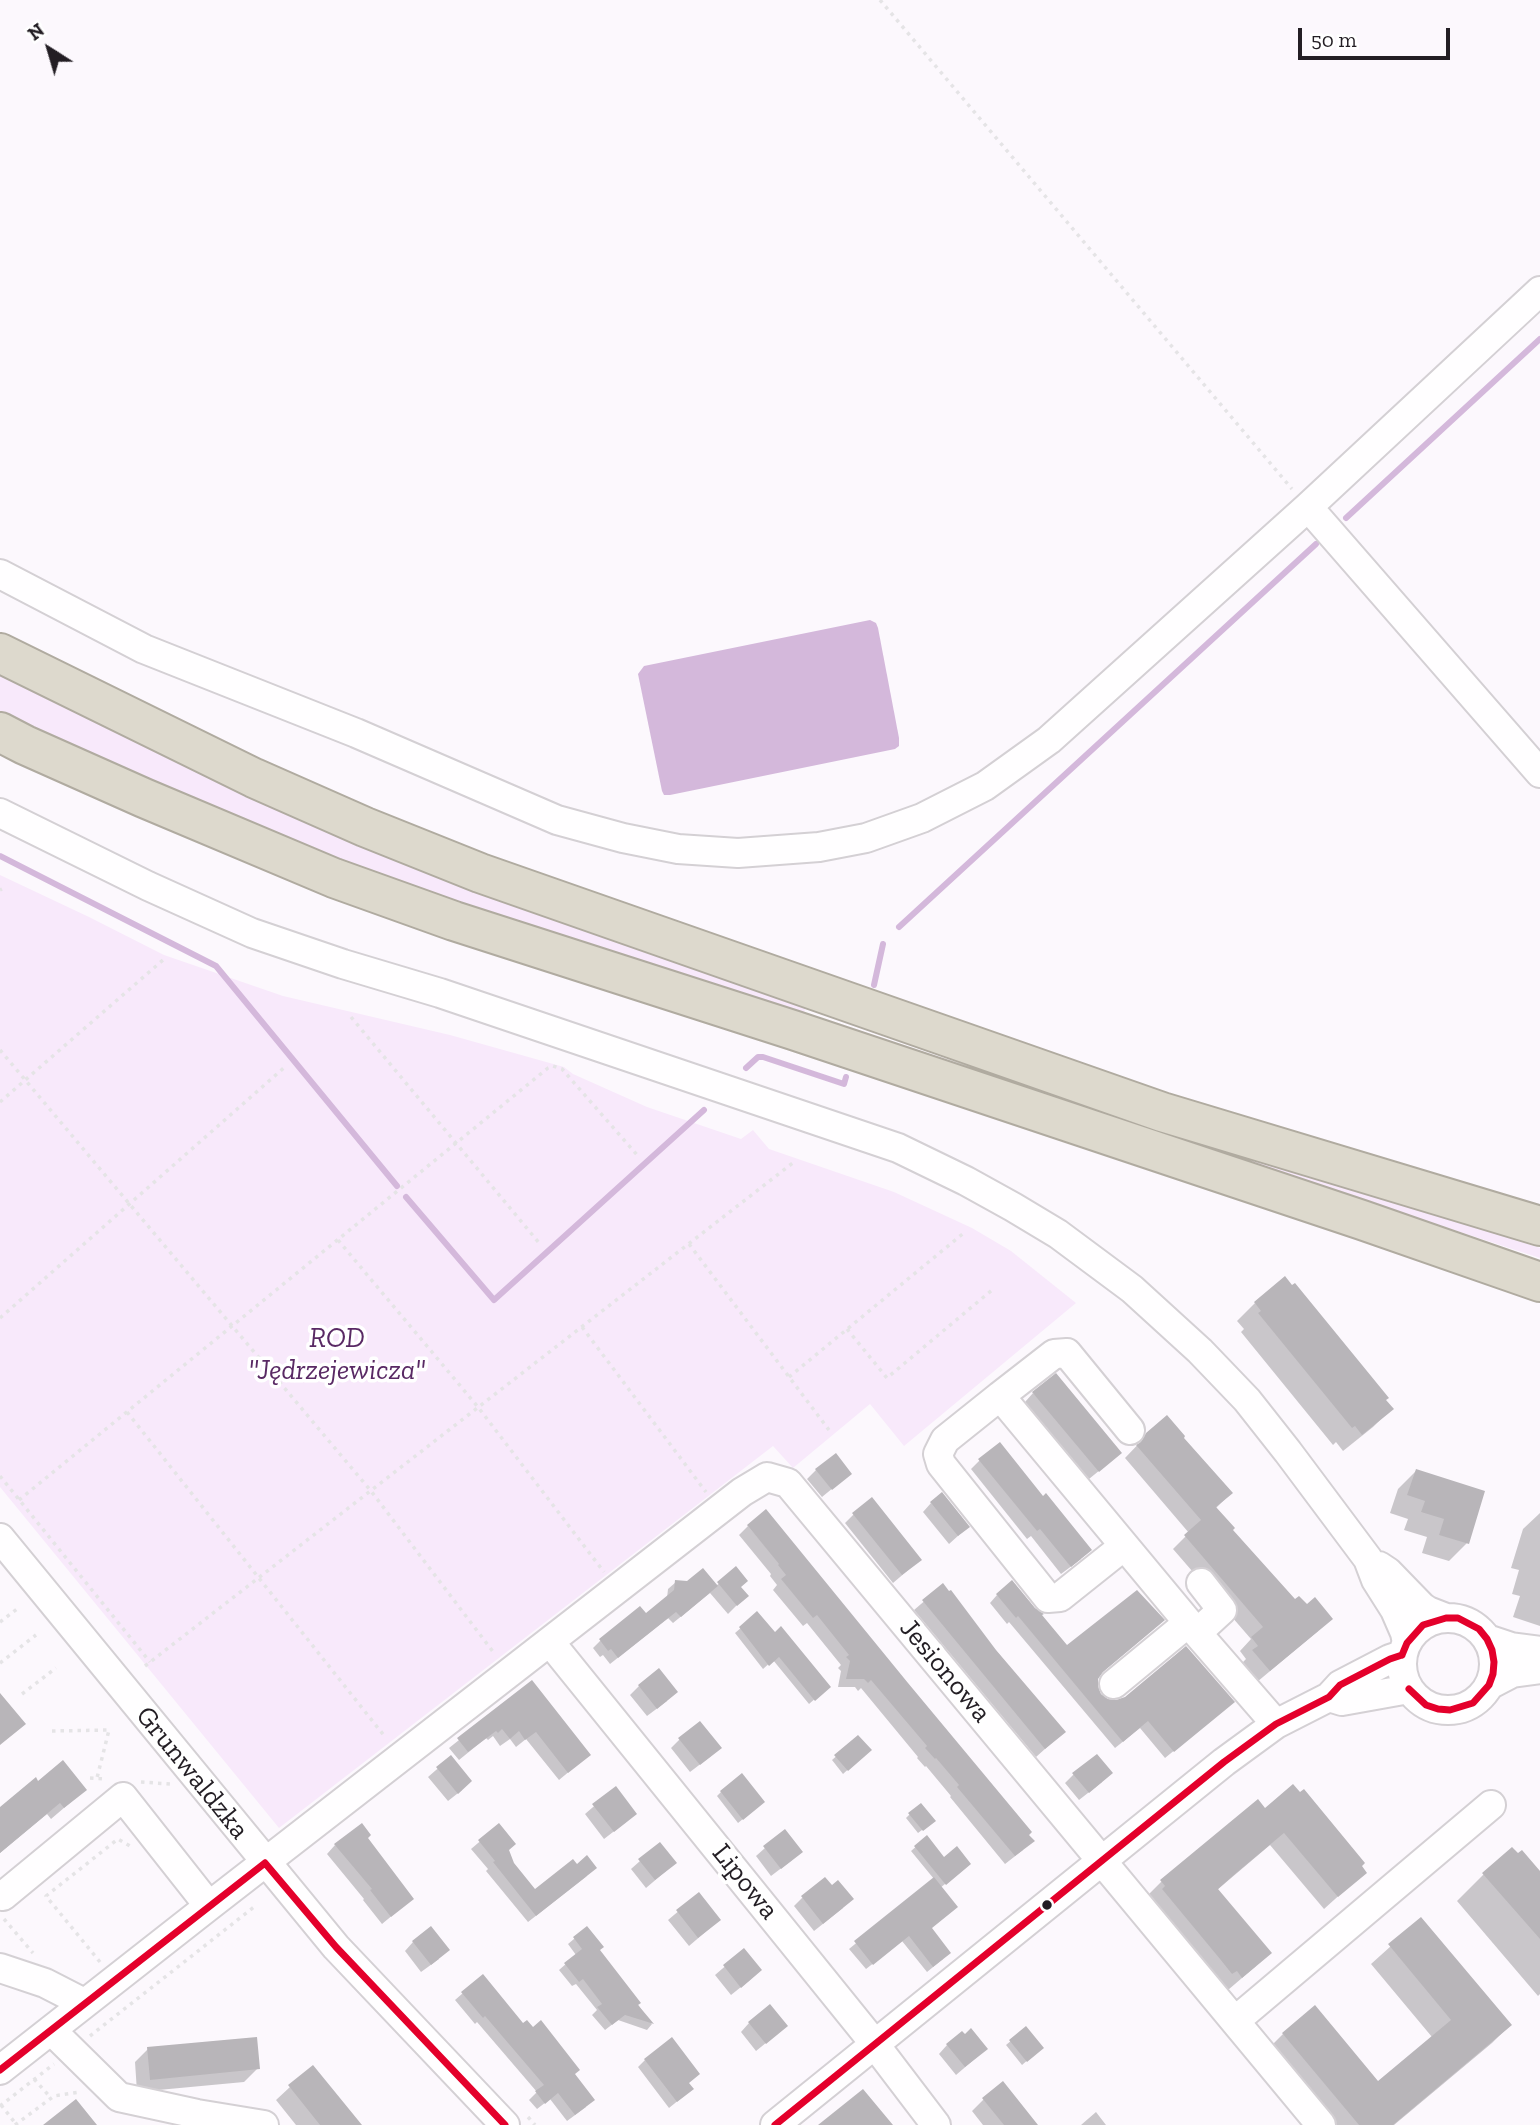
<!DOCTYPE html>
<meta charset="utf-8">
<style>
body{margin:0}
#map{position:relative;width:1540px;height:2125px;overflow:hidden;background:#fcf8fd;font-family:"Zilla Slab",serif}
canvas{display:block}
.north{position:absolute;left:14px;top:14px;width:70px;height:70px;-webkit-text-stroke:5px #fff;paint-order:stroke;rotate:323deg;font-size:19px;font-weight:700;line-height:28px;text-align:center;color:#231e24}
.north::after{content:'';display:block;margin:auto;width:24px;height:32px;background:#231e24;clip-path:polygon(50% 0,100% 100%,50% 72%,0 100%)}
.scale{position:absolute;left:1298px;top:28px;width:152px;height:32px;box-sizing:border-box;border:4px solid #231e24;border-top:0;padding-left:9px;font-size:21px;line-height:24px;white-space:nowrap;color:#231e24;-webkit-text-stroke:5px #fff;paint-order:stroke}
</style>
<div id="map">
<canvas width="1540" height="2125"></canvas>
<div class="north">N</div>
<div class="scale">50 m</div>
</div>
<script>
const ctx = document.querySelector('canvas').getContext('2d');
ctx.lineJoin = 'round';
function fill(path, color) { ctx.fillStyle = color; ctx.fill(path, 'evenodd'); }
const toPath = rows => new Path2D(rows.map(r => 'M' + r).join(''));
function trace(path, color, width, dash) { ctx.strokeStyle = color; ctx.lineWidth = width; ctx.lineCap = dash ? 'butt' : 'round'; ctx.setLineDash(dash || []); ctx.stroke(path); }
function label(font, color, halo, rows, align = 'center') {
  ctx.font = font + ' "Zilla Slab",serif'; ctx.lineWidth = 7; ctx.setLineDash([]); ctx.textBaseline = 'middle'; ctx.strokeStyle = halo; ctx.fillStyle = color; for (const [text, x, y, turn = 0] of rows) {
    ctx.save(); ctx.translate(x, y); ctx.rotate((+turn || 0) * Math.PI / 180); ctx.textAlign = isNaN(turn) ? turn : align; if (halo) ctx.strokeText(text, 0, 0); ctx.fillText(text, 0, 0); ctx.restore();
  }
}
const green = toPath([
 [0,667,806,1007,802,1018,383,879,70,747,0,712],
 [0,875,89,917,164,955,283,996,450,1035,564,1067,573,1074,647,1107,741,1139,753,1130,769,1149,894,1192,972,1228,1011,1251,1076,1303,904,1446,870,1404,793,1468,773,1446,279,1828,0,1487],
 [1066,1095,1540,1248,1540,1258,1064,1103]
]);
const water = toPath([
 [870,620,876,623,878,628,899,738,899,746,895,749,670,795,664,795,662,791,638,674,644,666]
]);
const shadow = toPath([
 [1255,1303,1384,1401,1391,1409,1373,1427,1343,1451,1336,1442,1333,1445,1241,1332,1244,1329,1237,1321],
 [1033,1393,1111,1461,1089,1479,1025,1402],
 [1147,1435,1231,1493,1215,1509,1230,1530,1318,1631,1257,1682,1241,1664,1246,1659,1240,1651,1251,1639,1173,1549,1189,1533,1125,1458],
 [980,1460,1043,1498,1081,1559,1061,1574,1031,1536,1027,1539,971,1469],
 [816,1470,850,1474,822,1497,807,1479],
 [1416,1471,1467,1543,1449,1561,1422,1553,1427,1537,1404,1530,1408,1519,1390,1513,1398,1489],
 [931,1503,959,1535,949,1544,923,1512],
 [1540,1513,1540,1626,1513,1617,1520,1596,1512,1594,1519,1570,1511,1568,1523,1529],
 [854,1514,920,1560,893,1583,845,1523],
 [748,1526,1023,1850,1005,1864,950,1797,951,1796,926,1766,925,1767,917,1758,918,1757,861,1688,858,1691,855,1687,838,1687,841,1671,838,1668,841,1665,807,1623,803,1626,773,1590,777,1585,770,1576,771,1574,739,1535],
 [736,1569,739,1587,746,1596,728,1614,710,1593,673,1623,668,1618,610,1664,603,1655,600,1657,593,1648,600,1641,645,1615,667,1598,668,1589,676,1582,716,1586],
 [942,1586,1064,1732,1036,1757,914,1610],
 [997,1595,1099,1674,1097,1678,1099,1695,1107,1701,1116,1702,1125,1698,1225,1709,1165,1758,1140,1728,1115,1748,1009,1622,1007,1624,990,1603],
 [757,1614,824,1691,809,1704,773,1660,763,1669,735,1633],
 [532,1682,589,1755,559,1780,526,1739,516,1747,510,1739,500,1746,493,1736,488,1740,486,1738,459,1760,449,1748],
 [639,1686,667,1701,647,1716,630,1695],
 [858,1737,869,1750,843,1774,832,1760],
 [680,1739,711,1756,690,1772,671,1748],
 [451,1757,462,1790,448,1801,428,1777],
 [1074,1774,1102,1782,1079,1800,1065,1783],
 [38,1783,85,1790,51,1819,47,1814,0,1853,0,1809],
 [615,1788,626,1822,604,1839,585,1814],
 [721,1792,759,1806,738,1823,717,1796],
 [1299,1795,1365,1872,1324,1909,1270,1845,1217,1890,1256,1966,1228,1990,1222,1983,1218,1986,1148,1895,1162,1881,1265,1810],
 [910,1814,930,1824,918,1833,906,1818],
 [498,1826,512,1864,534,1891,587,1876,528,1922,486,1871,488,1869,471,1849],
 [926,1838,944,1859,965,1868,940,1888,930,1929,943,1959,927,1972,902,1941,866,1969,849,1949,934,1879,911,1851],
 [335,1845,412,1899,382,1924,363,1900,364,1899,327,1854],
 [765,1848,792,1860,771,1876,756,1856],
 [640,1861,666,1871,646,1888,631,1869],
 [1484,1874,1540,1874,1540,1994,1538,1996,1457,1901],
 [831,1888,843,1908,814,1931,794,1906,802,1898],
 [699,1894,710,1928,689,1946,668,1920],
 [1421,1919,1510,2025,1492,2043,1394,2125,1326,2125,1265,2052,1283,2034,1378,2083,1432,2037,1371,1964],
 [587,1928,599,1951,652,2024,647,2030,618,2020,605,2030,592,2015,597,2010,576,1984,572,1986,559,1970,576,1955,568,1944],
 [413,1942,439,1959,421,1972,405,1951],
 [744,1950,751,1979,731,1995,715,1975],
 [463,1993,523,2026,574,2075,586,2107,567,2121,550,2099,537,2109,529,2100,537,2092,477,2022,475,2024,455,2000],
 [749,2023,777,2034,756,2051,741,2032],
 [1026,2028,1038,2051,1022,2065,1006,2045],
 [947,2045,977,2057,956,2075,939,2054],
 [148,2049,258,2068,244,2082,137,2092,135,2062],
 [645,2060,688,2083,685,2095,669,2108,638,2067],
 [290,2087,359,2125,296,2125,276,2100],
 [984,2099,1035,2125,983,2125,972,2111],
 [1096,2112,1106,2125,1081,2125]
]);
const stream = toPath([
 [1346,518,1540,339],
 [0,856,216,966,397,1186],
 [899,927,1316,544],
 [874,985,883,944],
 [746,1068,758,1057,763,1057,844,1084,846,1077],
 [406,1197,494,1300,704,1110]
]);
const building = toPath([
 [1285,1276,1292,1285,1295,1283,1389,1398,1386,1400,1394,1409,1362,1435,1355,1426,1352,1428,1258,1313,1261,1311,1254,1302],
 [1056,1373,1122,1453,1099,1472,1032,1392],
 [1167,1415,1185,1436,1184,1438,1233,1493,1216,1507,1235,1528,1233,1530,1295,1599,1299,1596,1307,1604,1315,1597,1333,1619,1270,1671,1252,1650,1258,1646,1251,1637,1263,1627,1184,1535,1201,1520,1136,1445,1141,1442,1146,1433],
 [1000,1442,1043,1496,1046,1493,1092,1550,1071,1567,1040,1529,1037,1531,978,1459],
 [836,1453,852,1474,832,1490,815,1469],
 [1416,1469,1485,1491,1469,1544,1439,1535,1444,1519,1421,1512,1425,1501,1407,1495],
 [942,1492,970,1527,958,1536,930,1502],
 [872,1497,922,1560,902,1575,852,1513],
 [766,1509,908,1683,1032,1832,1029,1835,1035,1841,1015,1856,957,1787,959,1785,936,1758,935,1759,925,1748,927,1746,871,1680,868,1683,864,1679,846,1679,850,1661,846,1657,849,1655,817,1615,813,1618,781,1579,786,1575,778,1565,779,1564,747,1525],
 [736,1566,748,1581,741,1587,749,1596,737,1606,717,1582],
 [703,1568,718,1586,681,1617,676,1612,618,1658,611,1649,608,1651,599,1639,640,1606,646,1613,674,1590,675,1580,687,1581],
 [1012,1580,1035,1608,1044,1614,1042,1615,1067,1645,1137,1590,1165,1620,1103,1672,1098,1679,1098,1686,1101,1694,1108,1699,1116,1700,1125,1697,1186,1646,1235,1702,1174,1752,1148,1721,1123,1742,1018,1616,1016,1618,996,1594],
 [943,1583,949,1591,951,1590,996,1650,1066,1732,1045,1749,922,1600],
 [757,1611,775,1632,781,1626,831,1687,815,1701,779,1657,769,1666,739,1627],
 [659,1668,678,1692,657,1709,638,1685],
 [532,1680,591,1755,568,1773,536,1732,525,1740,519,1731,510,1739,502,1729,498,1733,496,1731,468,1752,457,1738],
 [0,1693,26,1724,0,1745],
 [700,1721,722,1748,700,1765,678,1738],
 [858,1735,872,1750,848,1771,834,1755],
 [1097,1754,1113,1773,1089,1793,1072,1773],
 [451,1755,472,1781,458,1794,436,1767],
 [63,1760,87,1790,64,1808,60,1803,0,1853,0,1807,36,1777,38,1781],
 [742,1773,765,1802,743,1820,720,1791],
 [1293,1784,1300,1792,1304,1789,1365,1863,1362,1866,1367,1873,1338,1897,1284,1833,1235,1874,1218,1889,1272,1953,1242,1978,1237,1971,1232,1974,1220,1959,1162,1889,1165,1886,1160,1880,1258,1799,1265,1808],
 [616,1786,637,1814,614,1832,592,1804],
 [921,1803,936,1821,923,1831,908,1813],
 [362,1823,371,1835,368,1838,414,1899,391,1917,370,1890,372,1889,334,1844],
 [499,1823,516,1844,509,1850,514,1863,535,1889,573,1859,577,1864,587,1855,597,1868,536,1916,493,1862,495,1861,478,1840],
 [785,1829,803,1852,781,1869,763,1846],
 [927,1835,944,1857,957,1846,971,1864,946,1885,914,1846],
 [660,1842,677,1863,655,1880,638,1859],
 [1512,1847,1518,1853,1522,1850,1540,1871,1540,1939,1482,1873],
 [825,1877,832,1885,838,1880,854,1899,823,1924,801,1896],
 [934,1877,958,1907,932,1928,951,1953,933,1967,909,1936,873,1965,854,1941],
 [699,1892,721,1920,698,1938,676,1910],
 [1421,1917,1512,2025,1393,2125,1359,2125,1282,2033,1315,2005,1378,2081,1451,2020,1388,1944],
 [431,1926,450,1950,431,1965,412,1941],
 [587,1926,604,1947,600,1950,641,2003,638,2005,654,2024,625,2015,612,2025,597,2007,602,2004,583,1979,579,1982,564,1963,582,1949,573,1937],
 [744,1948,762,1970,741,1988,723,1965],
 [483,1974,523,2023,527,2020,533,2027,541,2020,580,2070,575,2074,595,2100,575,2115,558,2093,545,2104,535,2091,544,2085,485,2016,483,2018,461,1992],
 [770,2004,788,2026,766,2044,748,2022],
 [1026,2026,1044,2048,1027,2062,1009,2040],
 [971,2028,988,2049,965,2067,946,2044,962,2031,965,2034],
 [257,2037,260,2069,150,2080,147,2047],
 [672,2037,700,2074,689,2083,694,2089,677,2102,644,2059],
 [313,2065,362,2125,320,2125,288,2085],
 [1003,2081,1038,2125,1004,2125,982,2098],
 [863,2089,893,2125,818,2125],
 [76,2099,97,2125,43,2125]
]);
const path = toPath([
 [880,0,1292,489],
 [0,890,2,889],
 [351,1017,540,1244],
 [0,1050,371,1491,494,1653],
 [0,1102,163,960],
 [338,1240,478,1407,604,1572],
 [689,1244,829,1430],
 [0,1318,286,1066],
 [582,1327,706,1492],
 [847,1329,887,1378,992,1290],
 [789,1377,965,1232],
 [127,1412,386,1738],
 [0,1476,150,1662],
 [19,1500,548,1068,553,1066,562,1069,638,1156],
 [0,1622,17,1609],
 [0,1663,36,1635],
 [145,1666,794,1162],
 [22,1694,56,1668],
 [52,1731,109,1730,97,1778],
 [90,1778,106,1779],
 [141,1782,170,1784,171,1786],
 [4,1919,33,1953],
 [100,1962,46,1896,118,1839,130,1846],
 [90,2036,254,1907],
 [34,2079,51,2098],
 [1,2105,16,2124],
 [0,2106,54,2064],
 [528,2117,535,2125],
 [15,2125,54,2096,80,2092]
]);
const minor = toPath([
 [1308,507,1540,773],
 [0,574,144,649,356,733,557,820,623,838,678,849,738,853,819,847,866,838,922,818,985,786,1049,740,1308,507,1540,291],
 [0,813,148,886,252,933,343,964,440,993,898,1148,966,1181,1013,1207,1058,1234,1132,1289,1200,1351,1247,1400,1288,1452,1368,1559,1376,1580,1395,1610,1405,1633,1407,1643],
 [1000,1396,945,1440,938,1454,941,1464,1048,1598,1060,1597,1124,1546],
 [1130,1430,1067,1353,1054,1354,1000,1396,1197,1633,1276,1724],
 [0,1538,336,1947,505,2125],
 [1379,1566,1388,1572,1422,1607,1428,1611,1446,1618],
 '1402 1664a46 46 0 1 1 92 0a46 46 0 1 1-92 0Z',
 [1197,1633,1222,1610,1201,1583],
 [1487,1639,1511,1647,1540,1651],
 [550,1642,866,2033,936,2125],
 [1114,1684,1188,1623],
 [1489,1685,1512,1673,1540,1669],
 [1329,1697,1342,1701,1409,1689],
 [3,1896,123,1797,209,1906],
 [0,1968,45,1983,84,2003],
 [1235,2021,1491,1805],
 [51,2030,119,2097,197,2114,264,2125],
 [0,2070,209,1906,742,1492,767,1477,788,1483,1321,2125],
 [775,2125,1224,1762,1276,1724,1329,1697,1340,1685,1390,1659,1402,1655]
]);
const highway = toPath([
 [0,653,254,778,365,827,480,873,1162,1112,1540,1226],
 [0,732,25,745,144,798,334,878,454,921,793,1030,1362,1220,1540,1282]
]);
const bus1 = toPath([
 [1402,1655,1407,1643,1423,1625,1446,1618,1458,1618,1479,1629,1487,1639,1492,1650,1494,1662,1493,1674,1489,1685,1473,1703,1450,1710,1438,1709,1426,1705,1409,1689],
 [265,1863,336,1947,505,2125],
 [0,2070,265,1863],
 [775,2125,1224,1762,1276,1724,1329,1697,1340,1685,1390,1659,1402,1655]
]);
const markers = [
 [1047,1905,6,"#231e24"]
];
const parkNames = [
 ["ROD",337,1339],
 ["\"Jędrzejewicza\"",337,1371]
];
const streetNames = [
 ["Jesionowa",945,1671,50],
 ["Grunwaldzka",192,1773,51],
 ["Lipowa",745,1882,51]
];
fill(green, '#f8e9fb');
fill(water, '#d4b8db');
fill(shadow, '#0003');
trace(stream, '#d4b8db', 6);
fill(building, '#b8b5b9');
trace(minor, '#d4d0d4', 32);
trace(highway, '#b0aba0', 42);
trace(path, '#e5e4e6', 3.5, [3.5, 5]);
trace(minor, '#fffeff', 28);
trace(highway, '#ddd9cd', 38);
trace(bus1, '#e4002b', 7);
for (const [x, y, r, color] of markers) { const dot = new Path2D(); dot.arc(x, y, r, 0, 2 * Math.PI); ctx.fillStyle = color; ctx.fill(dot); trace(dot, '#fff', 2.5); }
label('italic 28px', '#592964', '#fff', parkNames);
label('28px', '#231e24', '#fff', streetNames);
</script>
